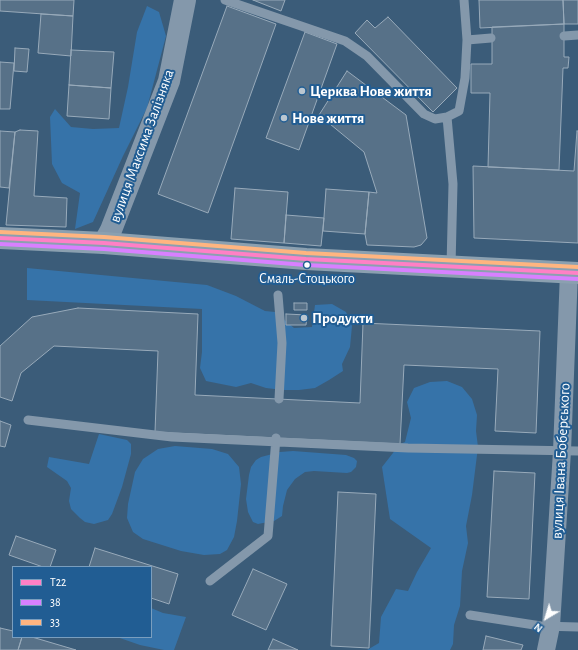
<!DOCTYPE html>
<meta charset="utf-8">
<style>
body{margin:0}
#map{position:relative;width:578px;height:650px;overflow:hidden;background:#3b5c79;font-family:"Alegreya Sans",sans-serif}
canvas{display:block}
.legend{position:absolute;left:12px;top:566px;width:140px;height:72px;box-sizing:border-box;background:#215d93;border:1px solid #7a9ebe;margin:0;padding:5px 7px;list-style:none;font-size:12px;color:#fff}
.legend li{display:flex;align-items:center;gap:8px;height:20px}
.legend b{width:20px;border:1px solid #7a9ebe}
.north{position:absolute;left:526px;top:598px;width:40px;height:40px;-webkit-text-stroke:3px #215d93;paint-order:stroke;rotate:218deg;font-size:11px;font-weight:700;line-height:16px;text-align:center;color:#fff}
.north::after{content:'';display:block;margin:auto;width:14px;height:18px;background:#fff;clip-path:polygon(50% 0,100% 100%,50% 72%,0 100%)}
</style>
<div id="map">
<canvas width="578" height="650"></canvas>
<ul class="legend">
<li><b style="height:5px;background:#ff80c5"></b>Т22</li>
<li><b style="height:5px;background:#d880ff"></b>38</li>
<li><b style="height:5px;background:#ffb580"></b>33</li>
</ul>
<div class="north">N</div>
</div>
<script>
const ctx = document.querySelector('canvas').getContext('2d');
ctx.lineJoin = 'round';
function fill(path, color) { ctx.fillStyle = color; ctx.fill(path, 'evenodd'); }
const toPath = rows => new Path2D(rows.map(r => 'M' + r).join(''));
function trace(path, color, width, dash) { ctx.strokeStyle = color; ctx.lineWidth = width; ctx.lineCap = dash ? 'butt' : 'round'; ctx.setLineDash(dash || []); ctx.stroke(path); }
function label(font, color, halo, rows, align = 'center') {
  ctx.font = font + ' "Alegreya Sans",sans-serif'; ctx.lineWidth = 4; ctx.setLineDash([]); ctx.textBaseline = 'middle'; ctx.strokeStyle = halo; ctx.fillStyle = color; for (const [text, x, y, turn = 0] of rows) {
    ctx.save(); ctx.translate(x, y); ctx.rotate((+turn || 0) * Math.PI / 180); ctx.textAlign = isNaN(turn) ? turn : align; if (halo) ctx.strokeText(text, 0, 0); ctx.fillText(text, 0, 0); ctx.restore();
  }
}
const green = toPath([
 [147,6,159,12,166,36,147,108,123,156,93,222,75,229,80,193,62,183,52,164,50,117,55,109,71,127,93,129,119,128,128,87,137,32],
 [27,268,207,285,236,296,265,311,275,312,294,328,312,327,315,305,332,304,346,312,352,326,350,347,342,364,343,371,329,380,315,388,299,390,283,390,266,388,251,383,236,387,206,381,200,368,202,352,202,309,27,300],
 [447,381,462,387,472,399,477,415,476,431,478,447,472,495,466,526,468,543,462,571,460,606,454,625,453,644,450,650,367,650,379,643,381,617,396,589,408,591,417,572,431,548,390,519,382,467,400,444,405,442,411,418,407,402,414,388,430,382],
 [99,434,127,440,131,444,131,454,122,487,112,514,108,520,94,524,85,522,80,518,71,509,69,501,71,488,67,481,47,467,49,457,89,464],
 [175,446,212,449,228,454,239,467,241,484,237,521,234,537,227,550,220,554,204,555,181,551,143,539,133,532,127,518,128,504,135,472,143,459,158,449],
 [293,451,346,455,354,458,357,461,356,467,351,472,347,473,314,471,305,472,295,479,287,490,283,506,282,516,274,521,263,523,258,524,253,522,248,512,246,499,249,475,251,467,256,460,261,457,280,452],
 [151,608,163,613,186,617,174,650,164,650,140,645,117,637,151,637]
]);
const building = toPath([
 [0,0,74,0,73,16,0,11,0,0],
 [253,0,285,0,281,11,253,0],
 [479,0,563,0,564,24,480,28,479,0],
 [563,0,578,0,578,24,564,24,563,0],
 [227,6,276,24,208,213,158,194,227,6],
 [41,14,73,16,71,56,38,53,41,14],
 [388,17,457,88,433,112,355,33,367,20,375,28,388,17],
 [564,24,564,57,569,57,568,68,563,68,559,170,488,167,490,93,471,93,471,64,492,64,492,27,564,24],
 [305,32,337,44,299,150,266,138,305,32],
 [15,48,29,49,27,72,14,71,15,48],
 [71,50,114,52,111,88,69,85,71,50],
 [0,62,14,63,10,109,0,109,0,62],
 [347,71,406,115,427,238,421,245,414,247,367,245,365,234,369,192,377,193,364,152,319,115,347,71],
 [69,85,111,88,109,119,67,116,69,85],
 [20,130,38,131,34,196,67,198,66,227,6,225,15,132,20,130],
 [0,131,15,132,9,188,0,187,0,131],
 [577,131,578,131,578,243,474,238,473,166,574,171,577,131],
 [235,188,288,192,284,243,231,239,235,188],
 [326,189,369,192,365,234,323,231,326,189],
 [286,215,324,218,321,246,284,243,286,215],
 [294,303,307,303,307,310,294,310,294,303],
 [78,308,198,314,195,395,360,403,363,323,540,331,536,433,495,431,498,369,404,365,400,444,155,432,158,351,54,346,21,373,12,401,0,397,0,346,32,317,78,308],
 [286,314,307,315,306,325,286,325,286,314],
 [0,421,11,425,5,447,0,446,0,421],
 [494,471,535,473,529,599,487,597,494,471],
 [338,492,376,494,369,648,331,646,338,492],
 [16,536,56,550,50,567,43,567,9,555,16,536],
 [95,548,178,574,169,604,151,598,151,567,89,567,95,548],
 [253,569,287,584,266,630,232,615,253,569],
 [0,628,13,631,13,637,22,637,18,650,0,650,0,628],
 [486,636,523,645,521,650,483,650,486,636],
 [22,637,32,637,76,650,18,650,22,637],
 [273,639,298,650,268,650,273,639]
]);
const service = toPath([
 [225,0,345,41,367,56,424,114,435,119,447,117,459,111,465,78,467,40,491,38],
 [464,0,467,40],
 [564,36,578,35],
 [447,117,453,184,451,266],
 [278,295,282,343,279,399],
 [28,420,172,437,408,448,578,451],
 [210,581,268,536,276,438],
 [470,615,541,626,578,627]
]);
const minor = toPath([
 [546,650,551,626,562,451,569,272]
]);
const tertiary = toPath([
 [104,243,111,230,169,81,185,0]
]);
const secondary = toPath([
 [0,238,104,243,306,259,578,273]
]);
const bus1 = toPath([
 [0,238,104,243,306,259,578,273]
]);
const bus2 = toPath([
 [0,244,104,249,306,265,578,279]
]);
const bus3 = toPath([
 [0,232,104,237,306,253,578,267]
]);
const markers = [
 [302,91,4,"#bac6d0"],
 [284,118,4,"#bac6d0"],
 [307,265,3.5,"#fff"],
 [304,318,4,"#bac6d0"]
];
const busNames = [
 ["Смаль-Стоцького",307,279]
];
const poiNames = [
 ["Церква Нове життя",310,91],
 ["Нове життя",292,118],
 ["Продукти",312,318]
];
const streetNames = [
 ["вулиця Максима Залізняка",142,146,-70],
 ["вулиця Івана Боберського",561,461,-87]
];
fill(green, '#3673a9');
fill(building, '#577188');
trace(building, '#98aaba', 1);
trace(service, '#8498ab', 9);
trace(minor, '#8498ab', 18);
trace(tertiary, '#8498ab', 22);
trace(secondary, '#8ba0b0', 22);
trace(bus1, '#ff80c5', 4);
trace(bus2, '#d880ff', 4);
trace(bus3, '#ffb580', 4);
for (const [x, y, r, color] of markers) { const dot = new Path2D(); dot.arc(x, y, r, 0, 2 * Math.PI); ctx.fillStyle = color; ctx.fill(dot); trace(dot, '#215d93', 1.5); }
label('14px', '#fff', '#215d93', busNames);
label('bold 15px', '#fff', '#215d93', poiNames, 'left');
label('15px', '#fff', '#215d93', streetNames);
</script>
